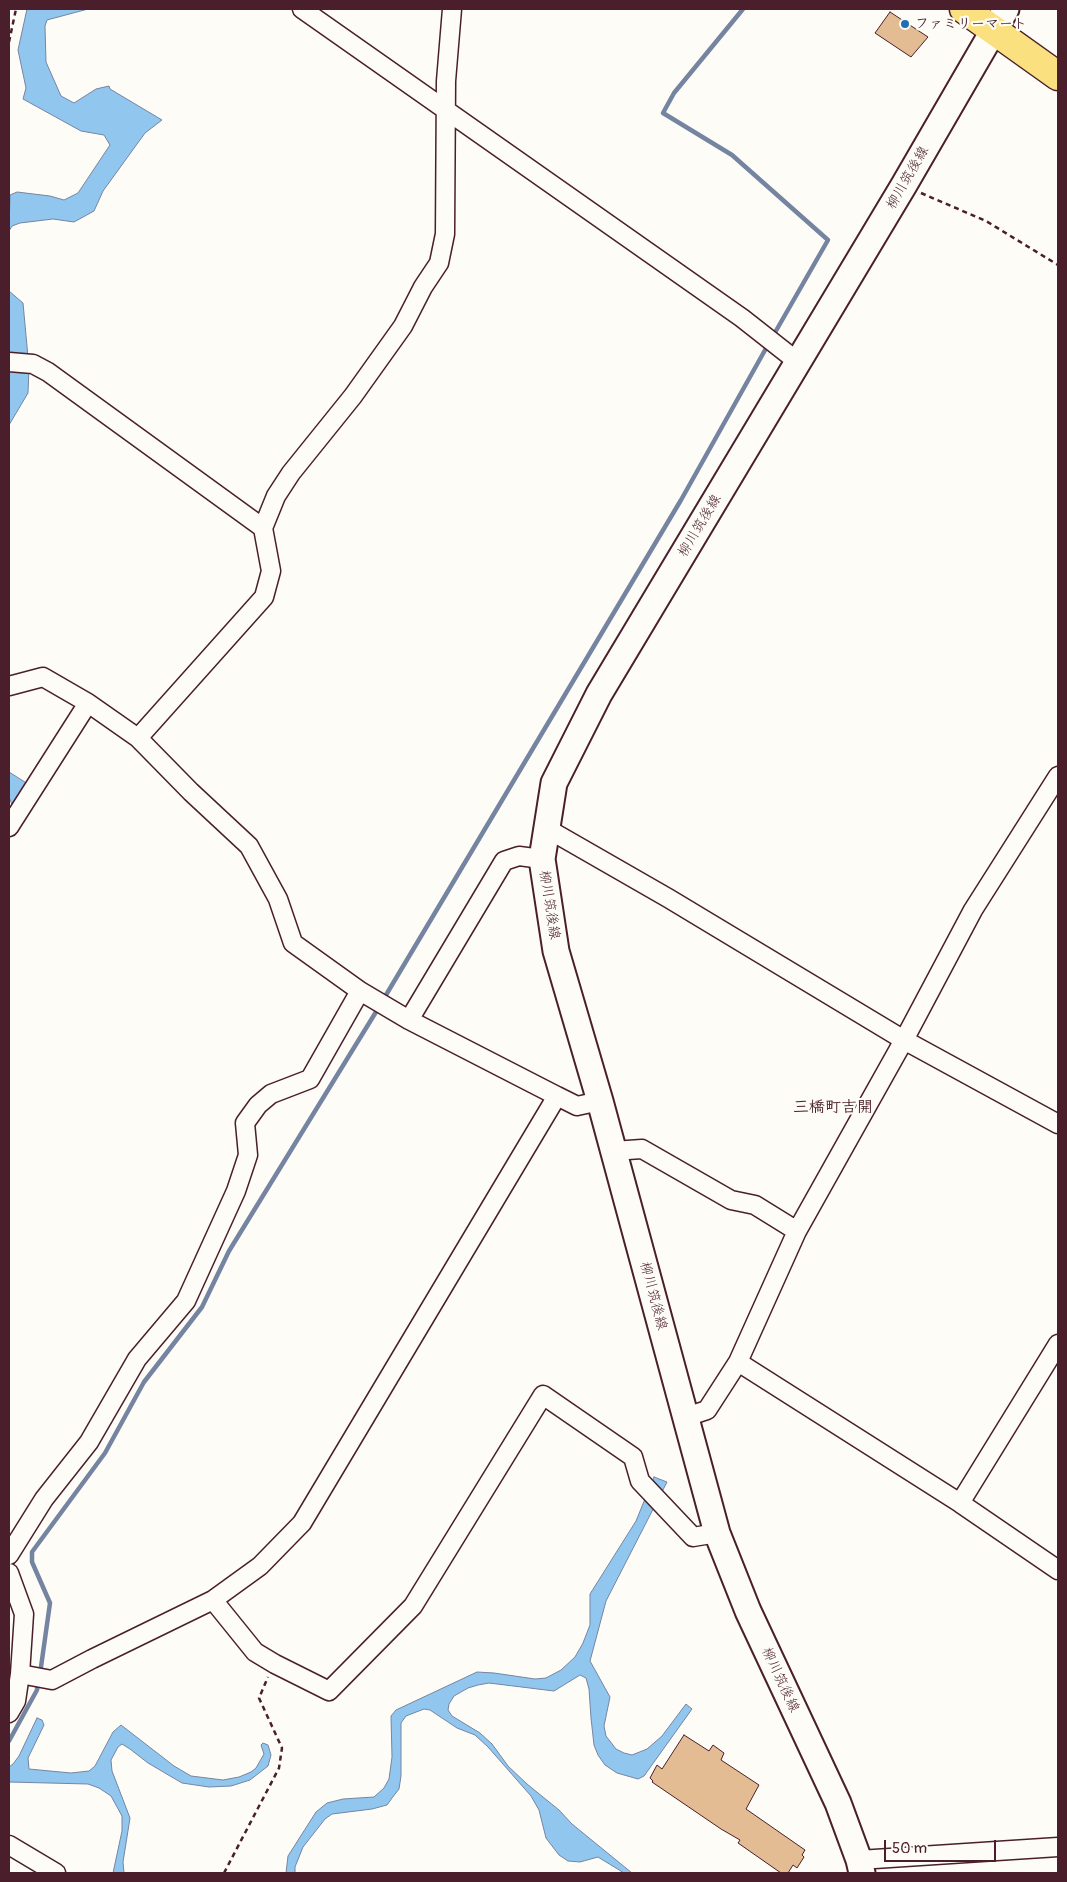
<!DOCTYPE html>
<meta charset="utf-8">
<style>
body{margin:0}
#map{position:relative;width:1067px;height:1882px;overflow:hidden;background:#fdfcf7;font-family:Pangolin,sans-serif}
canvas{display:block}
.frame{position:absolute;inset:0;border:10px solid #4a1f2b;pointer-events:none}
.scale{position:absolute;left:884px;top:1840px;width:112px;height:22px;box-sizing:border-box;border:2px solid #4a1f2b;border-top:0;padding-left:6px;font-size:15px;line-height:18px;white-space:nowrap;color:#4a1f2b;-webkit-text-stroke:4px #fdfcf7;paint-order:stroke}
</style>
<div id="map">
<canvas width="1067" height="1882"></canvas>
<div class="frame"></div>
<div class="scale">50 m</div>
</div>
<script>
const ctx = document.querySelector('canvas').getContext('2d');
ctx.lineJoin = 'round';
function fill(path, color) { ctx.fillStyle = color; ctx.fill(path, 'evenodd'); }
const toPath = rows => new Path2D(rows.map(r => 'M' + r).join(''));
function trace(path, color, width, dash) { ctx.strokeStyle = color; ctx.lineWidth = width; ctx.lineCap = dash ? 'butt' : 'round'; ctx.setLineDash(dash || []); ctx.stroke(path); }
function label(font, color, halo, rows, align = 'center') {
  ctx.font = font + ' Pangolin,"Klee One",sans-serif'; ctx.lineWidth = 4.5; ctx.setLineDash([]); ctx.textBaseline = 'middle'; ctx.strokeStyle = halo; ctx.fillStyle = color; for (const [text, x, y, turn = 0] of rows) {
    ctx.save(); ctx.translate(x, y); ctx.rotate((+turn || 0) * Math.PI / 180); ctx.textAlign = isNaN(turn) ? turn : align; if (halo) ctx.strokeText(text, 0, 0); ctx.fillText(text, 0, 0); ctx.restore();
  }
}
const water = toPath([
 [27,9,88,9,47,20,45,26,46,62,61,96,74,103,96,89,109,86,110,89,162,120,145,133,103,191,94,211,74,222,53,219,20,223,12,226,9,231,10,195,17,192,50,196,64,200,78,193,110,145,104,135,81,131,23,99,26,88,18,50,27,9],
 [9,291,23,303,29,368,28,393,9,425,9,291],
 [9,772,28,784,14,810,9,797,9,772],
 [654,1477,667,1482,606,1601,590,1661,610,1697,604,1726,606,1736,616,1749,624,1753,632,1755,647,1749,662,1736,686,1704,692,1709,644,1776,638,1779,617,1773,605,1765,598,1755,594,1745,591,1718,589,1689,586,1678,580,1675,554,1691,489,1683,478,1685,468,1688,454,1696,449,1704,448,1710,452,1716,480,1733,492,1744,508,1766,527,1784,559,1810,572,1824,632,1873,624,1873,598,1857,580,1862,568,1861,559,1855,546,1838,539,1810,531,1796,488,1747,475,1735,457,1728,430,1710,424,1709,406,1716,401,1723,401,1776,399,1789,392,1798,387,1805,372,1809,332,1814,325,1819,303,1847,295,1867,295,1873,286,1873,288,1856,316,1812,327,1803,343,1799,374,1797,384,1788,389,1779,392,1757,391,1716,396,1710,477,1672,494,1673,535,1679,546,1678,561,1670,575,1657,583,1643,590,1625,590,1594,636,1521,654,1477],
 [37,1718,42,1720,44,1725,28,1758,29,1769,71,1773,89,1771,95,1766,113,1732,121,1725,174,1766,191,1776,223,1780,239,1777,251,1772,256,1768,264,1754,261,1745,263,1743,268,1745,271,1755,268,1766,250,1780,231,1786,209,1787,182,1783,148,1763,130,1749,122,1744,118,1747,111,1760,112,1771,130,1818,123,1862,124,1873,113,1873,122,1831,122,1816,111,1796,99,1788,88,1784,9,1782,9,1767,13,1764,19,1756,37,1718]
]);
const stream = toPath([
 [743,9,674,93,663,113,732,155,828,240,773,336],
 [383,1000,681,500,769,343],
 [40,1674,50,1603,32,1562,32,1552,105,1453,144,1382,202,1307,229,1251,379,1007],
 [9,1741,37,1690,38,1682]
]);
const building = toPath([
 [890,12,928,37,911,57,875,33,890,12],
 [684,1735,709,1751,713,1745,724,1753,721,1760,759,1785,746,1809,805,1850,802,1855,804,1857,797,1868,793,1865,788,1873,781,1873,738,1843,740,1840,721,1829,652,1782,653,1781,650,1778,657,1765,662,1769,684,1735]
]);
const path = toPath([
 [9,42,16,9],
 [921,193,986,221,1058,265],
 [224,1873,279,1768,282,1748,259,1698,268,1677]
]);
const minor = toPath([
 [302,9,742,318,798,362],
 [9,362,33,364,48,372,263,528],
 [9,686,43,677,88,703,138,738,191,792,249,846,278,899,293,943,360,991,409,1020],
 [138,738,264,597,271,571,263,528,276,496,291,473,353,396,403,326,423,287,439,263,445,234,446,81,452,9],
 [9,827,88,703],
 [546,828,668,898,904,1040,1058,1124],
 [542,859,519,856,504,861,409,1020,557,1096],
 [613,1151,642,1149,731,1200,755,1205,797,1231],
 [738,1362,960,1503,1058,1570],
 [686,1417,707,1410,738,1362,797,1231,904,1040,973,910,1058,776],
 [960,1503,1058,1344],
 [9,1555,44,1499,89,1442,137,1359,186,1301,236,1191,248,1155,245,1123,258,1105,271,1094,310,1079,360,991],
 [9,1573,24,1614,20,1674,52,1680,92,1659,213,1600,260,1566,302,1523,557,1096,577,1106,600,1101],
 [213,1600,255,1652,275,1664,329,1691,413,1606,543,1395,633,1457,640,1481,693,1537,717,1533],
 [9,1713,16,1701,20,1674],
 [9,1845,56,1873],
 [859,1860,1058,1847]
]);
const secondary = toPath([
 [862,1873,859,1860,838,1803,748,1611,717,1533,600,1101,556,951,542,859,554,783,599,694,904,185,1006,9]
]);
const primary = toPath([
 [964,9,1058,76]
]);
const markers = [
 [905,24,5,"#1f6fb2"]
];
const poiNames = [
 ["ファミリーマート",915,24]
];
const streetNames = [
 ["柳川筑後線",908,178,-60],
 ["柳川筑後線",700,526,-59],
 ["柳川筑後線",549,905,81],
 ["柳川筑後線",653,1296,75],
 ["柳川筑後線",780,1680,65]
];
const quarterNames = [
 ["三橋町吉開",833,1108]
];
fill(water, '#91c7ef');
trace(water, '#7584a1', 1);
trace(stream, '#7584a1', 4.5);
fill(building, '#e3bc93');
trace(building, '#4a1f2b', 1);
trace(minor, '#4a1f2b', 21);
trace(secondary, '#4a1f2b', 29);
trace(primary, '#4a1f2b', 31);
trace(path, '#4a1f2b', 2.5, [5, 4]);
trace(minor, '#fdfcf7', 18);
trace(secondary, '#fdfcf7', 25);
trace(primary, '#fbe080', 28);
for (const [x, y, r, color] of markers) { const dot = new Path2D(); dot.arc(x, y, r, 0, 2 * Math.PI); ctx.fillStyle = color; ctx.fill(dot); trace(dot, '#fdfcf7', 2); }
label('bold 14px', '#4a1f2b', '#fdfcf7', poiNames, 'left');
label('14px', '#4a1f2b', '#fdfcf7', streetNames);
label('bold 16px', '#4a1f2b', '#fdfcf7', quarterNames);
</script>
